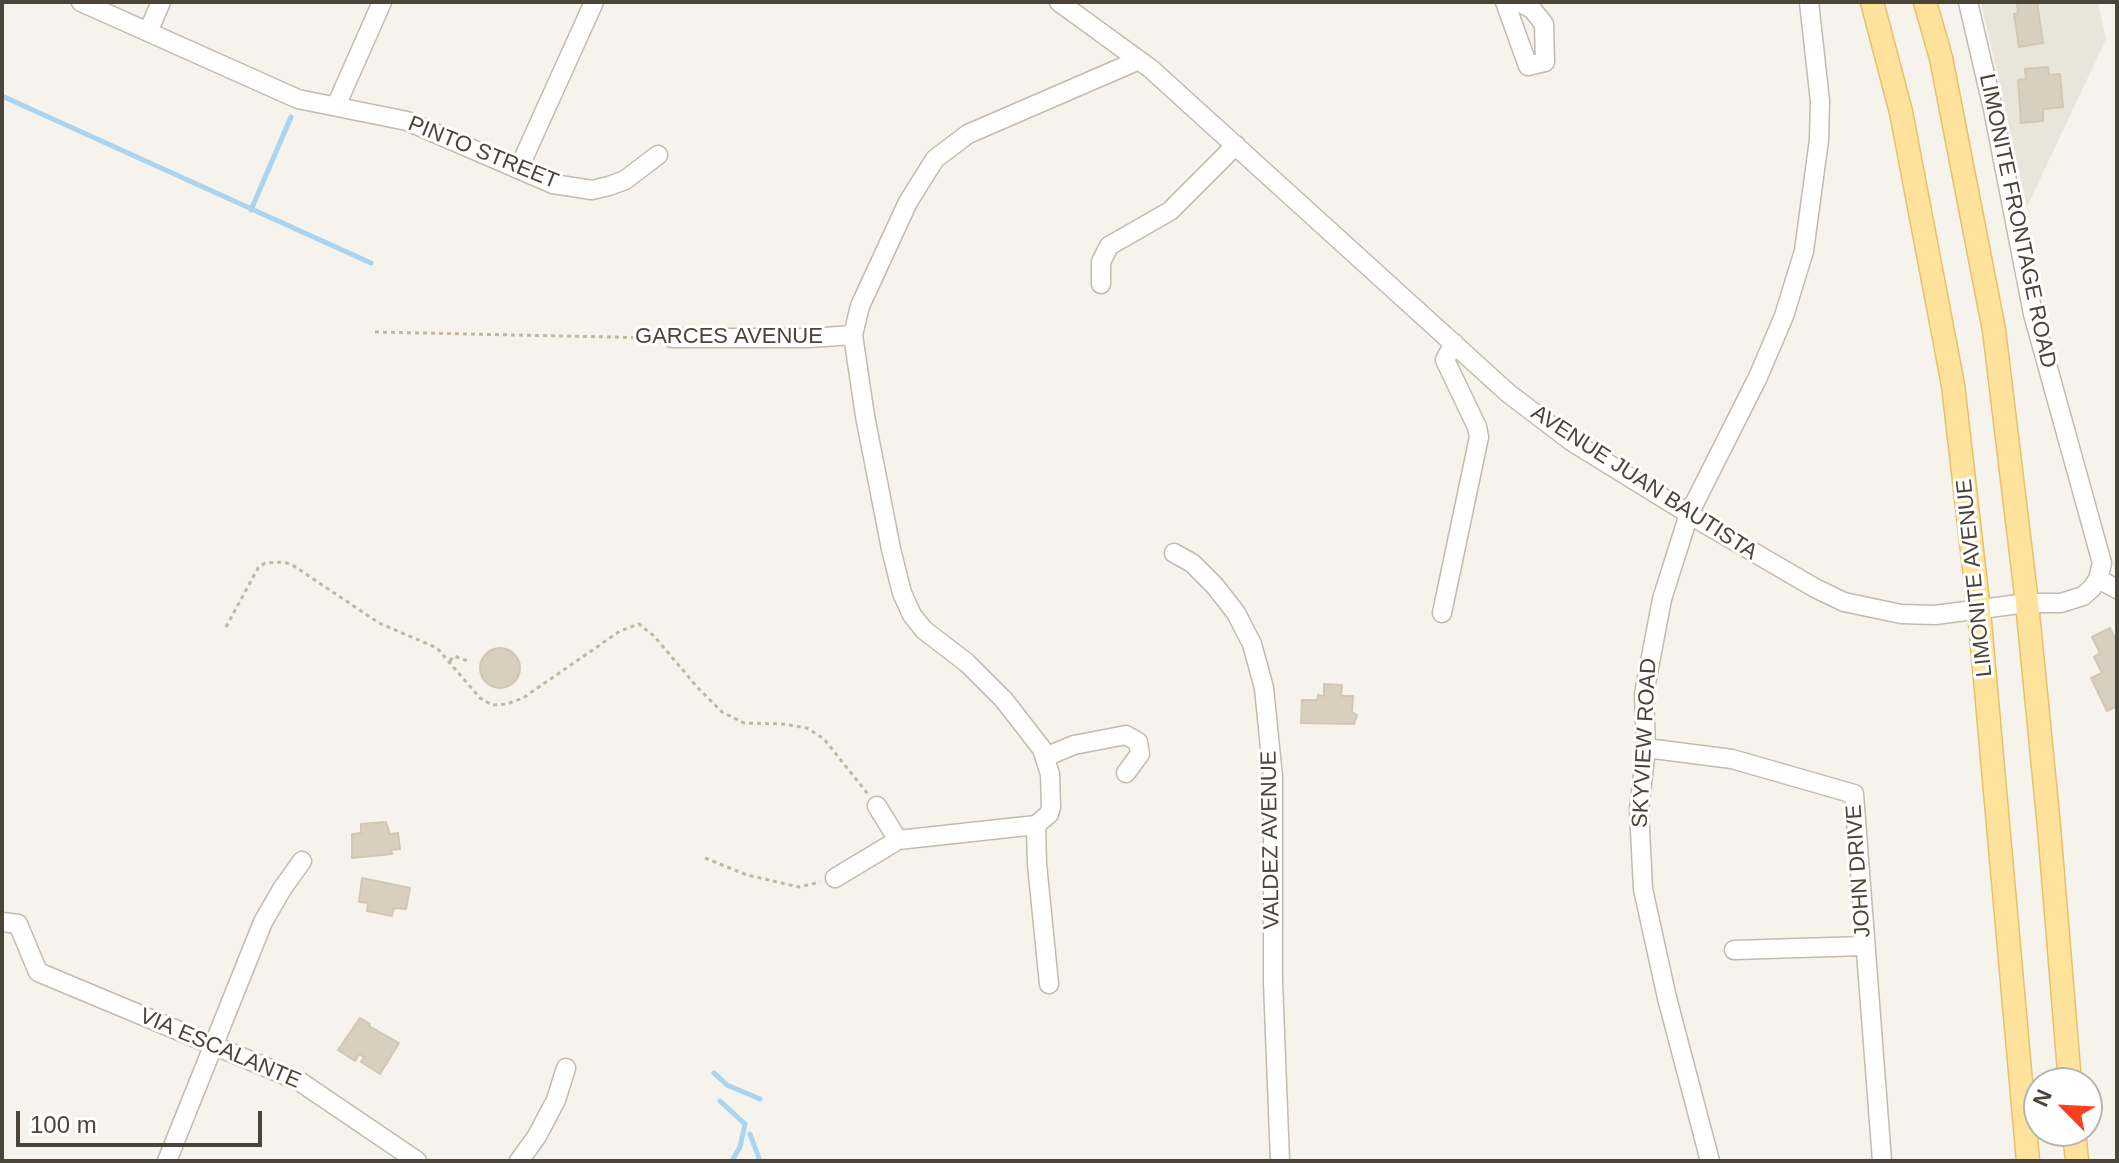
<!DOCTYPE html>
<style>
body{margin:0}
#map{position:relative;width:2119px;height:1163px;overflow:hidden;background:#f6f3ec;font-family:Helvetica,sans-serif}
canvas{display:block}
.frame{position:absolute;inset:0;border:4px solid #4b4439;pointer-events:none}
.north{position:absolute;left:2023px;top:1067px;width:80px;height:80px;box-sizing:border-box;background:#fff;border:2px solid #b7b4b0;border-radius:50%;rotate:294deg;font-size:22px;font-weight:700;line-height:32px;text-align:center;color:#4b4439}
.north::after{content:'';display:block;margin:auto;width:28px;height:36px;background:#fc3f1d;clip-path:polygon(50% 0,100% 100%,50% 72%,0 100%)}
.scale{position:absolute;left:16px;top:1111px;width:246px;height:36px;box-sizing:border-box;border:4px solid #4b4439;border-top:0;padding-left:10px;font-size:24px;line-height:28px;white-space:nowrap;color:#4b4439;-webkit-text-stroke:6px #fff;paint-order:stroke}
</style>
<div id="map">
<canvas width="2119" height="1163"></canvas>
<div class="frame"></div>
<div class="north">N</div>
<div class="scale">100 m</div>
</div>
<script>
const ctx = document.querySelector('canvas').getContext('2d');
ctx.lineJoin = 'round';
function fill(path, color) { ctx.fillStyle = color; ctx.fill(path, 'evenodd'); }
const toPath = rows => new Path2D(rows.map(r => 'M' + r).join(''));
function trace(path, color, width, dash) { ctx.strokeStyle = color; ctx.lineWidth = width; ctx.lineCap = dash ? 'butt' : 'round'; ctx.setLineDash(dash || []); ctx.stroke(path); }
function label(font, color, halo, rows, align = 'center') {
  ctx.font = font + ' Helvetica,sans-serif'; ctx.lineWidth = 6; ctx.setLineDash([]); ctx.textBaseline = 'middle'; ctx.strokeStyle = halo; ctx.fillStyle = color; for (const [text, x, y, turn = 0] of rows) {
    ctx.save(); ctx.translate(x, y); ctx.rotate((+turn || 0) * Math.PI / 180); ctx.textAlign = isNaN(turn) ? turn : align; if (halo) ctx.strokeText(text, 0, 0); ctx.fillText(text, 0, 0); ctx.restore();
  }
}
const residential = toPath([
 [1981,2,2098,2,2106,39,2027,207]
]);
const stream = toPath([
 [2,96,371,263],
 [251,210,291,117],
 [714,1073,727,1085,760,1099],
 [720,1101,745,1124,740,1147,732,1161],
 [750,1134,760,1161]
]);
const building = toPath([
 [2017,2,2037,2,2043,43,2019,47,2014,14,2018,14,2017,2],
 [2048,67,2049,75,2060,74,2063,107,2043,109,2043,121,2021,123,2018,80,2026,79,2025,69,2048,67],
 [2110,628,2117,643,2117,706,2107,711,2091,678,2102,673,2094,657,2100,653,2092,637,2110,628],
 '480 668a20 20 0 1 1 40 0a20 20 0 1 1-40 0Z',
 [1324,684,1342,685,1341,696,1353,696,1352,712,1357,715,1354,724,1301,723,1302,700,1317,700,1318,695,1324,696,1324,684],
 [386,822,390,834,398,833,400,849,391,850,392,854,352,858,352,834,361,833,361,824,386,822],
 [362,878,410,888,406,909,394,908,392,916,367,911,368,903,359,902,362,878],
 [360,1018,370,1024,369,1026,399,1043,380,1074,361,1062,364,1057,359,1054,355,1061,338,1050,360,1018]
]);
const path = toPath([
 [375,332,656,338],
 [226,627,258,568,265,563,284,562,294,566,379,623,437,648,480,698,492,705,507,704,523,698,620,631,639,624,654,636,698,688,722,712,744,723,783,724,807,728,824,739,868,794],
 [450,661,454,656,468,661],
 [705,858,747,875,799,887,820,882]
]);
const minor = toPath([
 [81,2,298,99,407,121,553,184,592,190,609,186,625,180,658,155],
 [1059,2,1151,69,1508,393,1571,441,1707,525,1815,588,1844,602,1901,614,1935,615,2027,603,2061,603,2083,596,2092,588,2098,579,2102,563,2033,314,1993,109,1968,2],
 [1505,2,1528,66,1545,62,1544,24,1532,9,1519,2],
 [148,32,161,2],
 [336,106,382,2],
 [519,168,594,2],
 [1101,284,1101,262,1109,246,1170,211,1236,145],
 [853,335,865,416,891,549,902,593,912,615,924,630,967,663,1004,700,1042,749,1050,774,1051,807,1049,814,1036,825,898,840,877,806],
 [672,338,809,338,853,335,860,306,908,202,935,159,968,134,1139,60],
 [1174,553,1192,563,1215,586,1236,613,1252,644,1264,688,1273,777,1273,982,1280,1161],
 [2098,579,2117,589],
 [1442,613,1479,437,1477,427,1445,360,1454,343],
 [1646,748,1732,759,1854,794,1882,1161],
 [1045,757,1074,745,1126,735,1138,742,1140,754,1126,773],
 [1036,825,1037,864,1049,984],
 [835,878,898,840],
 [2,922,18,924,38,972,299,1081,417,1161],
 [1734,950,1864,946],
 [167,1161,263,922,282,889,302,861],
 [519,1161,537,1136,556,1100,566,1068],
 [1710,1161,1667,998,1643,889,1639,810,1646,748,1644,694,1662,599,1689,514,1758,377,1784,316,1804,251,1819,140,1820,101,1809,2]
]);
const major = toPath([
 [1872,2,1901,112,1953,385,1979,611,2028,1161],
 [1925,2,1941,58,1994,330,2027,603,2049,827,2070,1083],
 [2074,1131,2077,1161]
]);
const streetNames = [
 ["PINTO STREET",483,153,22],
 ["LIMONITE FRONTAGE ROAD",2017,221,78],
 ["GARCES AVENUE",729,337],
 ["AVENUE JUAN BAUTISTA",1644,483,33],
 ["LIMONITE AVENUE",1975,578,-96],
 ["SKYVIEW ROAD",1645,743,-87],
 ["VALDEZ AVENUE",1271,840,-91],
 ["JOHN DRIVE",1859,871,-94],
 ["VIA ESCALANTE",220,1049,23]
];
fill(residential, '#eae5da');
trace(stream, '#a9d4f2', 5);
fill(building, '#d8cfc1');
trace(building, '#d3c7b4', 2);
trace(minor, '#c2bbae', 21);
trace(major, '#e6c16a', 25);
trace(path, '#c4b79f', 3, [4, 4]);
trace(minor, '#fff', 18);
trace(major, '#ffe39c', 22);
label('22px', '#4b4439', '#fff', streetNames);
</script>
